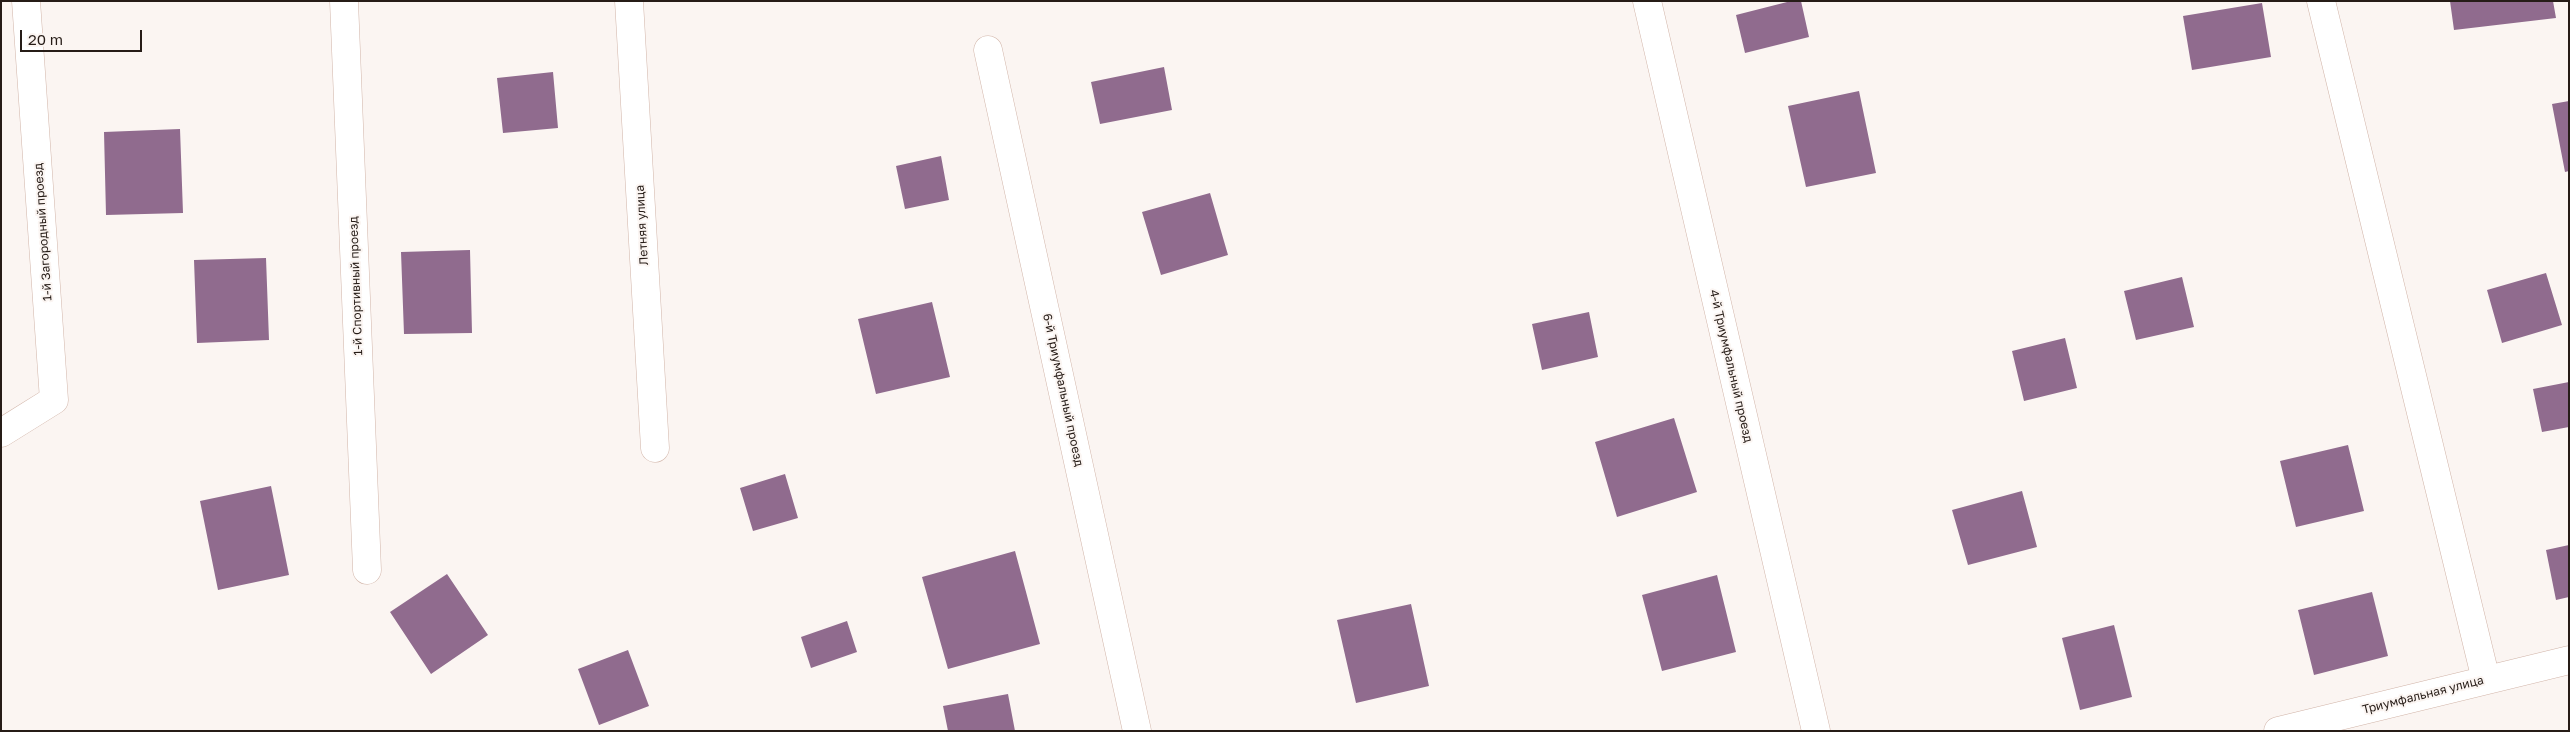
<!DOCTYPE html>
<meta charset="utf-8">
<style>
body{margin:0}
#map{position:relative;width:2570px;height:732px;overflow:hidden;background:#fbf5f2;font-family:"Golos Text",sans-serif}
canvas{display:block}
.frame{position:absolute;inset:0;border:2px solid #261c17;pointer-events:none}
.scale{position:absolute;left:20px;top:30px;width:122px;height:22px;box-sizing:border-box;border:2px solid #261c17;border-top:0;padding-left:6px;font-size:15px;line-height:18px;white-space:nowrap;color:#261c17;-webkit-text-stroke:4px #fbf5f2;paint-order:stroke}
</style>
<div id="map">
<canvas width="2570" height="732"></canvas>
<div class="frame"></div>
<div class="scale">20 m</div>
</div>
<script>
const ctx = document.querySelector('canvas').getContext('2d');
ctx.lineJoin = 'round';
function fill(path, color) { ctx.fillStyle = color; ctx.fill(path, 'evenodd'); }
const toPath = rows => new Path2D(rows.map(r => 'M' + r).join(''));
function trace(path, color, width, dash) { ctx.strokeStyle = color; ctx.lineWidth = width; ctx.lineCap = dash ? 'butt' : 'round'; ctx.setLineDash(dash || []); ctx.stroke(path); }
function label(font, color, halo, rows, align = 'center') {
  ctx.font = font + ' "Golos Text",sans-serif'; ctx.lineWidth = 4; ctx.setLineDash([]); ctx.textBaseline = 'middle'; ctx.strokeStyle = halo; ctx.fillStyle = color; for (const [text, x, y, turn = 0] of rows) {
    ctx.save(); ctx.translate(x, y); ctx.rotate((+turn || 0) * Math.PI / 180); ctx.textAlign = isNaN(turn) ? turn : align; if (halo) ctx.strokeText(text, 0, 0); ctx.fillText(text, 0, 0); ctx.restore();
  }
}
const building = toPath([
 [1791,1,1801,1,1809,37,1745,53,1736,15],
 [2450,1,2553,1,2556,18,2454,30],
 [2262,3,2271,57,2192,70,2183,16],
 [1164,67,1172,110,1100,124,1091,82],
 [553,72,558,128,503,133,497,78],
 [1859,91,1876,173,1806,187,1788,106],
 [2569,101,2569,171,2565,172,2552,104],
 [180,129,183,213,106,215,104,132],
 [941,156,949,200,905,209,896,166],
 [1210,193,1228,255,1161,275,1142,212],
 [470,250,472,333,404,334,401,252],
 [266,258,269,340,197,343,194,260],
 [2546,273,2562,325,2502,343,2487,290],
 [2182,277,2194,327,2136,340,2124,291],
 [932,302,950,377,876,394,858,319],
 [1589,312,1598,357,1542,370,1532,324],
 [2065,338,2077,388,2024,401,2012,351],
 [2569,382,2569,427,2542,432,2533,389],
 [1674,418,1697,492,1617,517,1595,442],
 [2348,445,2364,511,2296,527,2280,461],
 [785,474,798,518,753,531,740,488],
 [271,486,289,575,218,590,200,501],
 [2022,491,2037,547,1968,565,1952,510],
 [2569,545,2569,597,2556,600,2546,550],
 [1015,551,1040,644,948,669,922,577],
 [447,574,488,635,431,674,390,612],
 [1717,575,1736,652,1662,671,1642,595],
 [2372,592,2388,656,2314,675,2298,610],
 [1411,604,1429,686,1356,703,1337,620],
 [847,621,857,652,811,668,801,637],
 [2114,625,2132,697,2080,710,2062,638],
 [628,650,649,706,599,725,578,669],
 [1008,694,1015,731,948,731,943,706]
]);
const minor = toPath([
 [344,1,367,570],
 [629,1,655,448],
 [1647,1,1816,731],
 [2321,1,2486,680],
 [988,50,1137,731],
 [1,433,54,400,26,1],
 [2278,731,2569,660]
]);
const streetNames = [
 ["Летняя улица",642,225,-93],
 ["1-й Загородный проезд",43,232,-94],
 ["1-й Спортивный проезд",356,286,-92],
 ["4-й Триумфальный проезд",1731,366,77],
 ["6-й Триумфальный проезд",1063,390,78],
 ["Триумфальная улица",2423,695,-14]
];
fill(building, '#906b8e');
trace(minor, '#d1b4a8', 29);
trace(minor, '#fff', 28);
label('12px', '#261c17', '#fbf5f2', streetNames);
</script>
